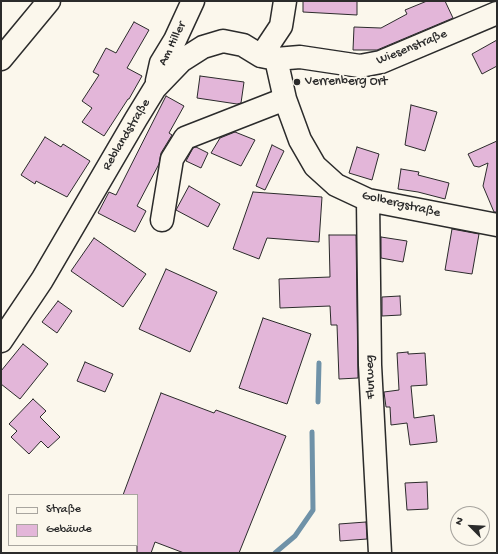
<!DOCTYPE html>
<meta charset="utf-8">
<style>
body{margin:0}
#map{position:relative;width:498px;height:554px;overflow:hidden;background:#fbf7ec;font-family:"Gochi Hand",sans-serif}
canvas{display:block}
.frame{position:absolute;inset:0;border:2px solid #2b2b2b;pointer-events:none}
.legend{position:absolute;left:8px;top:494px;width:130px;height:52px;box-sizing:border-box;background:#fbf7ec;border:1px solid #a8a59f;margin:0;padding:5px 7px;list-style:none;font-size:12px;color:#2b2b2b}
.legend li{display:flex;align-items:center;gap:8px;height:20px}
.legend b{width:20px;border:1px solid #a8a59f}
.north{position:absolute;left:450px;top:506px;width:40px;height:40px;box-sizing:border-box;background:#fbf7ec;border:1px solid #a8a59f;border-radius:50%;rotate:294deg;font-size:11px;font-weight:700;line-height:16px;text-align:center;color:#2b2b2b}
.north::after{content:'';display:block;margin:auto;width:14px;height:18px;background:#2b2b2b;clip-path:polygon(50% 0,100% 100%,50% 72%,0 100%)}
</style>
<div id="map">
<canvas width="498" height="554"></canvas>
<div class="frame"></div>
<ul class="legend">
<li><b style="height:5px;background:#fbf7ec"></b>Straße</li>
<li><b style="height:11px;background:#e3b6d9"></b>Gebäude</li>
</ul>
<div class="north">N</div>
</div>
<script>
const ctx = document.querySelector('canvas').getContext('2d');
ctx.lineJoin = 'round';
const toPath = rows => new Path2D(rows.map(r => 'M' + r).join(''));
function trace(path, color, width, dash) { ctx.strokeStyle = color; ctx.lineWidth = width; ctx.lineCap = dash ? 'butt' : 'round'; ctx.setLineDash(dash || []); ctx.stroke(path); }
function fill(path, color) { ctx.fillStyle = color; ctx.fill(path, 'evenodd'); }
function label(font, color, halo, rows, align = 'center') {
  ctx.font = font + ' "Gochi Hand",sans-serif'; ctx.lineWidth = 4; ctx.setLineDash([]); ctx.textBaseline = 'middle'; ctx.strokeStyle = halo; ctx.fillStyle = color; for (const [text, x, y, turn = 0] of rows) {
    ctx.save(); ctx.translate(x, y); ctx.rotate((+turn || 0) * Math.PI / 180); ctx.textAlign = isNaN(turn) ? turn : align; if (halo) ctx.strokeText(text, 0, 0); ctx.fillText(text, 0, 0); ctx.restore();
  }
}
const stream = toPath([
 [318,402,319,363],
 [275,553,295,536,313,510,312,432]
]);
const building = toPath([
 [303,1,357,1,357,15,303,12,303,1],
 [427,1,445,1,453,18,377,50,353,50,354,27,381,28,407,14,405,10,427,1],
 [134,22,149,30,127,68,142,76,129,99,128,99,104,136,82,122,92,108,82,101,99,75,93,72,106,48,116,53,134,22],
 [497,40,497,66,482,74,472,54,497,40],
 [200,76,244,82,241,103,237,104,197,98,200,76],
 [166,96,184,106,169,133,172,135,161,153,159,164,137,206,146,211,135,232,98,213,109,192,116,195,166,96],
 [411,105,437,112,425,151,405,145,411,105],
 [235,132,255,140,241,166,211,153,220,138,235,132],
 [45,137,61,147,63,144,90,161,67,197,36,181,35,184,21,175,45,137],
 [497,141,497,212,494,212,483,186,488,163,479,167,474,166,468,154,497,141],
 [272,145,284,151,265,190,256,186,272,145],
 [196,147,208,153,201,168,186,161,193,148,196,147],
 [357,147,379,154,372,180,349,173,357,147],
 [401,169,419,172,418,175,449,183,445,199,418,192,398,189,401,169],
 [189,186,220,204,208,227,176,210,189,186],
 [253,192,322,197,319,242,267,238,259,259,233,249,253,192],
 [452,229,479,234,472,274,445,270,452,229],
 [329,235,356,235,358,378,339,379,337,325,331,325,330,306,280,308,279,279,330,277,329,235],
 [381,237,407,241,403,262,381,258,381,237],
 [94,238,146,274,123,307,71,271,94,238],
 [166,269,217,292,190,352,139,329,166,269],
 [400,296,401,315,382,316,382,297,400,296],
 [58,301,72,311,57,333,42,322,58,301],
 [263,318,311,334,287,404,239,388,263,318],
 [23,344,48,364,20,399,1,384,1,371,23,344],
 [408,352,408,354,425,353,427,385,411,386,414,418,434,415,437,442,410,445,407,423,391,425,390,407,386,407,384,392,399,390,397,353,408,352],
 [85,362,113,374,105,392,77,381,85,362],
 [161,393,214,413,216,410,286,436,239,553,184,553,155,542,151,553,137,553,137,495,123,495,161,393],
 [33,399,46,411,40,417,60,437,48,448,41,441,29,454,11,437,17,431,9,424,33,399],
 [427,482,428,509,407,510,405,483,427,482],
 [366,522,367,539,340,541,339,524,366,522]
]);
const minor = toPath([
 [261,56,281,26,285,1],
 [1,59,49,1],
 [276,59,285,99,300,140,315,166,336,185,368,200,497,225],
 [157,81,161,63,175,40,193,1],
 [368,200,370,365,380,553],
 [162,220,172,159,185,138,285,99],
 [1,341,42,280,136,119,155,88,181,61,203,47,223,41,243,45,261,56,276,59,300,57,360,66,381,62,497,13]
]);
const markers = [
 [297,82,4,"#2b2b2b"]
];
const streetNames = [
 ["Am Hiller",173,44,-64],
 ["Wiesenstraße",412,48,-22],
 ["Reblandstraße",127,135,-59],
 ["Golbergstraße",401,205,13],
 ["Flurweg",371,377,-92]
];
const poiNames = [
 ["Verrenberg Ort",305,82]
];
trace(stream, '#6f92a8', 5);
fill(building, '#e3b6d9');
trace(building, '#2b2b2b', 1);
trace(minor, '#2b2b2b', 25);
trace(minor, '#fbf7ec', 22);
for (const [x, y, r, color] of markers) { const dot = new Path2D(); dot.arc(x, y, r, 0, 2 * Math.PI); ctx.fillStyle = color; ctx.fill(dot); trace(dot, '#fbf7ec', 1.5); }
label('13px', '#2b2b2b', '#fbf7ec', streetNames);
label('13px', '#2b2b2b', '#fbf7ec', poiNames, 'left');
</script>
